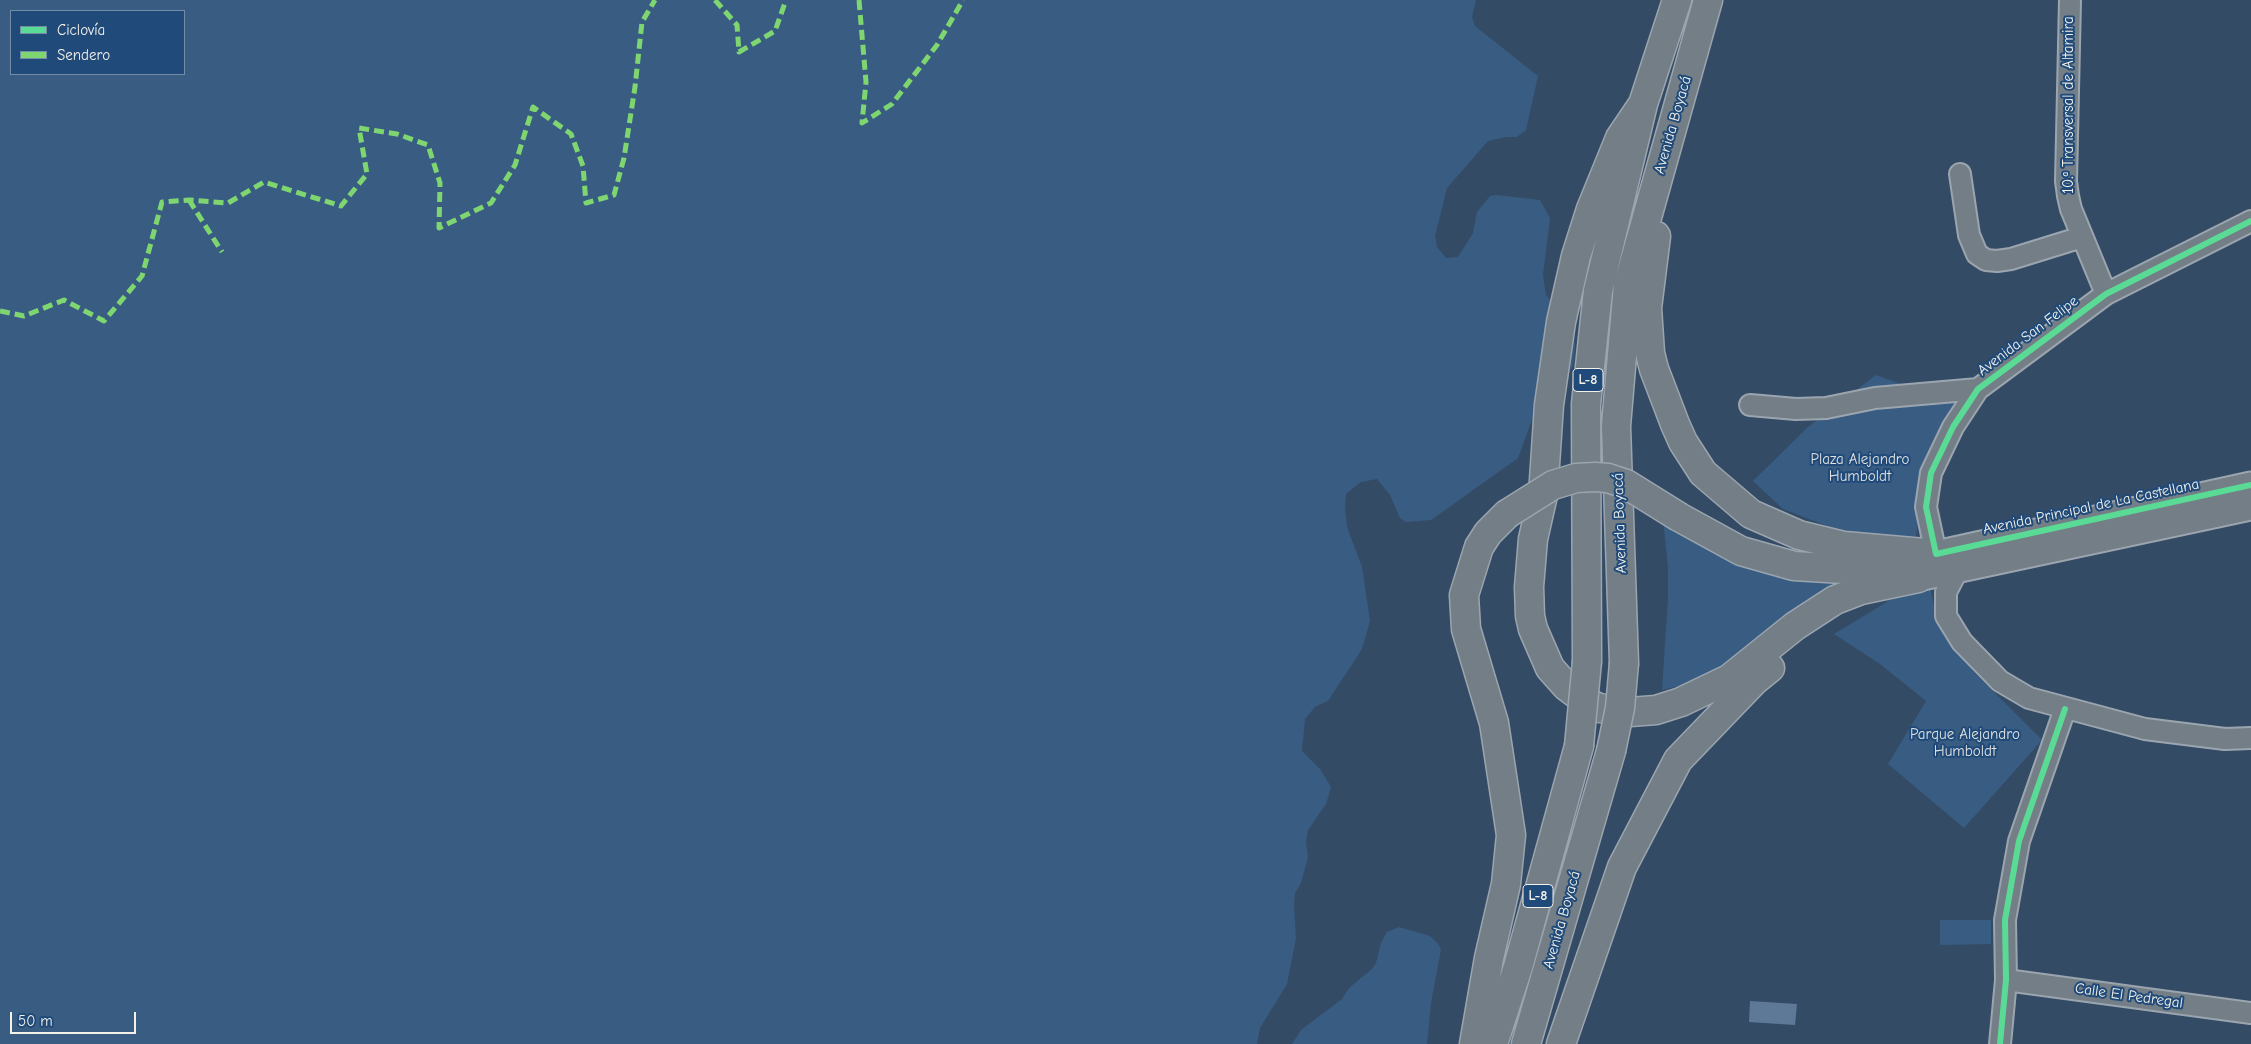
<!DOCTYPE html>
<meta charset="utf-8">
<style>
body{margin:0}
#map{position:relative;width:2251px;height:1044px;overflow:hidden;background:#344b65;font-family:"Comic Neue",sans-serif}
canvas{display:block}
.legend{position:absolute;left:10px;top:10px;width:175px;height:65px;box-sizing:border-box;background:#1f4a7a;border:1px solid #748da6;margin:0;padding:6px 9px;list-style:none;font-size:15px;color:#f4f1e8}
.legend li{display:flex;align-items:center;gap:10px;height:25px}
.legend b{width:25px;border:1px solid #748da6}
.scale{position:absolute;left:10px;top:1012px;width:126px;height:22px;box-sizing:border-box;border:2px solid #f4f1e8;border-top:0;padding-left:6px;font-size:15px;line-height:18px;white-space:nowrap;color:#f4f1e8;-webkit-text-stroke:4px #1f4a7a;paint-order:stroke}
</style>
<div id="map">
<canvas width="2251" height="1044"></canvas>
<ul class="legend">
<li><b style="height:6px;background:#5adb95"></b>Ciclovía</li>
<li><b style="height:6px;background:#7fd670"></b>Sendero</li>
</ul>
<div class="scale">50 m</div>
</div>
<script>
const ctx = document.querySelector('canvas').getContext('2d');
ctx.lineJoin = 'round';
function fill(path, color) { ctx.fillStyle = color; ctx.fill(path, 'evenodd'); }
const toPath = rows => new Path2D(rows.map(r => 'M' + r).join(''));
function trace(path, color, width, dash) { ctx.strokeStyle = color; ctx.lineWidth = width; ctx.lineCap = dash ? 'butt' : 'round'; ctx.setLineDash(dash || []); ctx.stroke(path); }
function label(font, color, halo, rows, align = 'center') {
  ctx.font = font + ' "Comic Neue",sans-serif'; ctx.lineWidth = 4; ctx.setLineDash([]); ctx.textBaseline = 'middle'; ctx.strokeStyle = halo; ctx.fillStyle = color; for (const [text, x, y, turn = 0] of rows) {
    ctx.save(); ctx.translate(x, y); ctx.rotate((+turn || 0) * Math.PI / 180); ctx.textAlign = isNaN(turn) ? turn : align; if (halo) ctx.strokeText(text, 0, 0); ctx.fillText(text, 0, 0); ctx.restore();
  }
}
const green = toPath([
 [0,0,1476,0,1472,17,1475,26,1538,76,1526,130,1517,137,1506,137,1488,141,1447,188,1435,236,1437,247,1446,258,1458,257,1473,233,1477,212,1490,196,1496,195,1540,200,1550,218,1543,275,1546,295,1574,328,1575,348,1573,366,1556,393,1533,417,1518,458,1431,520,1406,522,1400,518,1390,495,1377,479,1361,482,1346,494,1345,506,1347,527,1362,567,1370,621,1362,649,1328,701,1315,707,1305,719,1302,751,1320,769,1331,787,1326,804,1308,830,1306,842,1308,857,1301,883,1295,893,1294,905,1296,938,1287,984,1260,1028,1257,1044,0,1044],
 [11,11,184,11,184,74,11,74],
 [1876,375,1957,404,1922,491,1916,536,1903,538,1856,537,1783,509,1753,481,1808,427],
 [1662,508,1855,579,1824,592,1792,612,1728,664,1688,684,1662,690,1668,599,1668,568],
 [1929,583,1934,606,1973,671,2042,740,1964,828,1888,764,1926,701,1880,664,1834,634,1895,597],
 [1940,920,1991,920,1991,944,1940,945],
 [1399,927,1430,936,1439,945,1441,950,1431,1003,1427,1044,1292,1044,1301,1030,1342,999,1349,988,1372,969,1376,963,1381,943,1387,932]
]);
const water = toPath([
 [1750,1001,1797,1004,1795,1025,1749,1022]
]);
const minor = toPath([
 [2070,0,2066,181,2068,196,2071,209,2106,294],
 [1960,174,1969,235,1977,254,1986,260,1997,261,2011,259,2082,237],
 [1750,405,1796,409,1826,408,1875,398,1978,389],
 [1936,554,1926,507,1931,473,1953,427,1978,389,2106,294,2251,221],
 [1957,571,1946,592,1946,616,1962,642,2000,681,2029,698,2145,729,2225,739,2251,738],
 [2006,980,2251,1013],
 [2000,1044,2006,980,2005,920,2019,841,2065,709]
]);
const tertiary = toPath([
 [1936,554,2251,485],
 [1918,578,2251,507]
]);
const motorway = toPath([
 [1643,104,1620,138,1591,209,1576,256,1561,322,1549,405,1543,495,1533,539,1529,587,1530,616,1533,629,1550,668,1566,686,1590,704,1599,708,1630,712,1656,710,1681,702,1729,679,1795,626,1835,600,1861,590,1918,578],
 [1656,236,1647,308,1650,353,1654,369,1675,424,1683,442,1703,473,1751,514,1799,535,1844,546,1936,554],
 [1679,517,1741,551,1794,566,1843,569,1884,567,1906,563],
 [1587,661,1586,404,1598,291,1643,104,1677,0],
 [1624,663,1616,426,1628,285,1708,0],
 [1474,1044,1489,958,1506,884,1511,835,1494,723,1466,629,1464,595,1479,547,1488,533,1507,514],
 [1493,1044,1518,967,1579,746],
 [1526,1044,1611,751],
 [1561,1044,1622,867,1678,760,1754,681,1770,668]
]);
const motorwayBridge = toPath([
 [1507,514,1553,485,1576,478,1595,477,1608,478,1626,484,1679,517],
 [1579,746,1587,661],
 [1611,751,1620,708,1624,663]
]);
const quiet = toPath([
 [715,0,737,25,739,52,775,31,786,0],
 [859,0,866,82,862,123,892,104,937,45,963,0],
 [189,200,222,252],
 [0,311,24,316,64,300,104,321,142,276,162,202,189,200,228,203,264,182,341,206,367,174,359,128,397,134,428,145,440,183,439,228,491,203,515,165,533,107,571,134,583,166,586,203,614,195,624,158,635,87,642,22,655,0]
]);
const cycleway = toPath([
 [2251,221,2106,294,1978,389,1953,427,1931,473,1926,507,1936,554,2251,485],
 [2000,1044,2006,980,2005,920,2019,841,2065,709]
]);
const shields = [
 [1588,380,30],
 [1538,896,30]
];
const shieldNames = [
 ["L-8",1588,380],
 ["L-8",1538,896]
];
const streetNames = [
 ["10.ª Transversal de Altamira",2069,105,-90],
 ["Avenida Boyacá",1673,125,-74],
 ["Avenida San Felipe",2028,336,-37],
 ["Avenida Principal de La Castellana",2091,507,-12],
 ["Avenida Boyacá",1620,523,-92],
 ["Avenida Boyacá",1562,920,-74],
 ["Calle El Pedregal",2129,996,8]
];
const parkNames = [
 ["Plaza Alejandro",1860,460],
 ["Humboldt",1860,477],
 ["Parque Alejandro",1965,735],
 ["Humboldt",1965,752]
];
fill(green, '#395c83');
fill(water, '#5e7998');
trace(minor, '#9ba5af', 24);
trace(tertiary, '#9ba5af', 29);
trace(motorway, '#9ba5af', 31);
trace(minor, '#737e87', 20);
trace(tertiary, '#737e87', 25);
trace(motorway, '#737e87', 28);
trace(motorwayBridge, '#9ba5af', 31, []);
trace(motorwayBridge, '#737e87', 28);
trace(quiet, '#7fd670', 5, [10, 5]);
trace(cycleway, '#5adb95', 6);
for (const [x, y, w] of shields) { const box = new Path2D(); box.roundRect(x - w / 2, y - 11.5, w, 23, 4); ctx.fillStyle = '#1f4a7a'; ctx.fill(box); trace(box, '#f4f1e8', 1); }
label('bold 14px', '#f4f1e8', null, shieldNames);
label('15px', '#f4f1e8', '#1f4a7a', streetNames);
label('15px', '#e1e2de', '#1f4a7a', parkNames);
</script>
